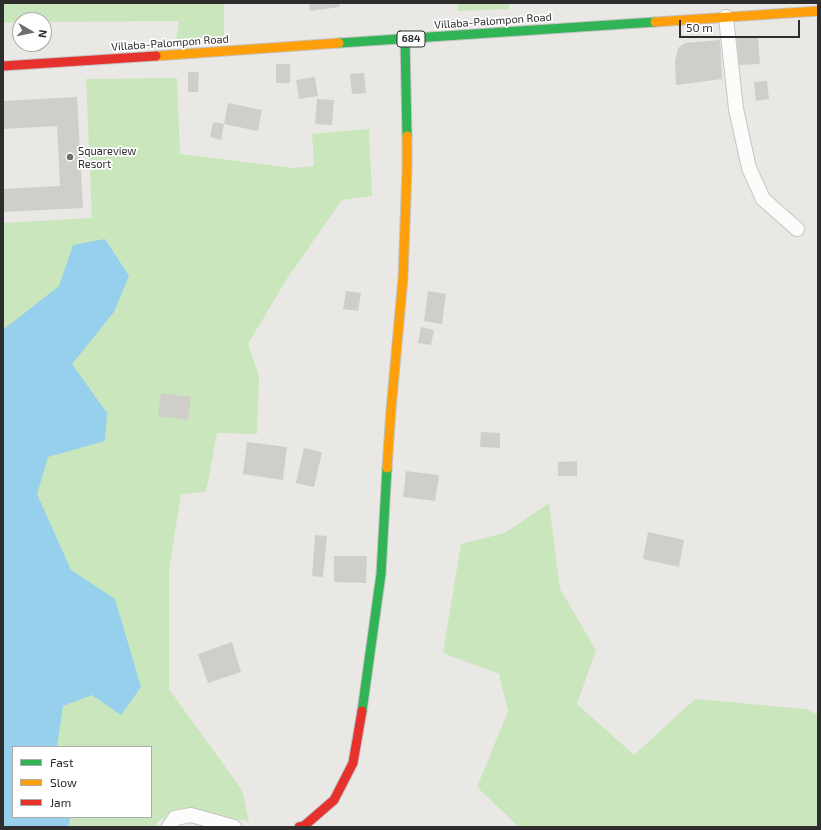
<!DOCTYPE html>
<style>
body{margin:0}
#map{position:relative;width:821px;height:830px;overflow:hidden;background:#eae8e4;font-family:"Exo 2",sans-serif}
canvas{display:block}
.frame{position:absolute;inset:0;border:4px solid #2d2d2d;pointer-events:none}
.legend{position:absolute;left:12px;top:746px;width:140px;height:72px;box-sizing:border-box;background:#fff;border:1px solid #ababab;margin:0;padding:5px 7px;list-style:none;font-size:12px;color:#2d2d2d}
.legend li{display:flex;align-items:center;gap:8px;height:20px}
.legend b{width:20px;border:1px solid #ababab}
.north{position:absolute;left:12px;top:12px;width:40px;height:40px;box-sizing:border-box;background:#fff;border:1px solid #ababab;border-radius:50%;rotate:99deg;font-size:11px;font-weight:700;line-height:16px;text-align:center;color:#2d2d2d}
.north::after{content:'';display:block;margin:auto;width:14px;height:18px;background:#6f6e6d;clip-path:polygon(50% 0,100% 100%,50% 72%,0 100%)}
.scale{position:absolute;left:679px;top:20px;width:121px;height:18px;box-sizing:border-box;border:2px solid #2d2d2d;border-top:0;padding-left:5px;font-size:12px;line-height:14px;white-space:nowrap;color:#2d2d2d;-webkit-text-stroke:3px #fff;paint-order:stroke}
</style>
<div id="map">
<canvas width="821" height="830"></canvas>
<div class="frame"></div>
<ul class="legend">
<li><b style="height:5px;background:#30b455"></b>Fast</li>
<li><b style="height:5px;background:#ff9f0a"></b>Slow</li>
<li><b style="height:5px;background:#e5322d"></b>Jam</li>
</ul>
<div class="north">N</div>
<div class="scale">50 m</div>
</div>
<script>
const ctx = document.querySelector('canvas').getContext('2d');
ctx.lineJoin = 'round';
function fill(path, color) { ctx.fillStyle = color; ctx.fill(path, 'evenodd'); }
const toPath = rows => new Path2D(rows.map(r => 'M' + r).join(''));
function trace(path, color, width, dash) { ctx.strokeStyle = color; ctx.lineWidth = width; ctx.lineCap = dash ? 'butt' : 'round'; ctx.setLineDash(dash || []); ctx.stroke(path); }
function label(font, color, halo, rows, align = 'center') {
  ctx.font = font + ' "Exo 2",sans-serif'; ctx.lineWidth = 3.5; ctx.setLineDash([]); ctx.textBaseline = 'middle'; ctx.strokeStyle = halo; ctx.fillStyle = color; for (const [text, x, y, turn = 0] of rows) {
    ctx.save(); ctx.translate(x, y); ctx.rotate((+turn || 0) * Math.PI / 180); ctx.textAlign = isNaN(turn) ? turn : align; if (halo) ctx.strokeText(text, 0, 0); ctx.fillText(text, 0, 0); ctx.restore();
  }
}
const green = toPath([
 [3,3,224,3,224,36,176,41,179,21,44,22,44,20,20,20,20,22,3,23],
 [458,3,509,3,509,9,458,11],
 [177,78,180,154,293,168,314,166,312,134,369,129,372,196,342,200,288,277,248,344,259,376,257,434,217,433,206,492,181,494,169,571,169,689,242,790,249,821,175,811,157,822,156,827,3,827,3,223,92,218,86,79],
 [13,747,151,747,151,817,13,817],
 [549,503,560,589,596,650,577,704,634,755,695,699,806,709,818,715,818,827,519,827,477,787,508,711,499,674,443,653,461,544,505,533]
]);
const water = toPath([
 [105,239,129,276,114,312,72,364,107,413,105,441,48,457,37,494,71,570,115,599,141,687,121,715,92,695,63,706,57,747,13,747,13,817,71,817,68,827,3,827,3,330,59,286,73,245]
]);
const building = toPath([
 [309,3,339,3,340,7,310,11],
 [758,37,760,64,739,65,737,38],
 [720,40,722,79,676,85,675,62,678,48,685,43],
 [276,64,290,64,290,83,276,83],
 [188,72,199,72,198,92,188,92],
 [364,73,366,93,352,94,350,74],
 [315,77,318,96,299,99,296,80],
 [767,81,769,99,756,101,754,82],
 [77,97,83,208,3,212,3,189,60,186,57,126,3,129,3,101],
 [317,99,334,100,332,125,315,124],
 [228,103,262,110,258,131,224,124],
 [213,122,224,124,221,140,210,137],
 [346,291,361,293,358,311,343,309],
 [428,291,446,294,442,324,424,321],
 [421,327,434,330,431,345,418,343],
 [161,393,191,397,188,420,158,416],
 [481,432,500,433,500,448,480,447],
 [247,442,287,447,283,480,243,474],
 [304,448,322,452,314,487,296,483],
 [577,461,577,476,558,476,558,462],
 [406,471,439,475,435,501,403,497],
 [648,532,684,540,679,567,643,559],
 [315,535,327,536,323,577,312,576],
 [334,556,367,556,366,583,334,582],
 [232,642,241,672,208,683,198,654]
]);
const street = toPath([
 [726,17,736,109,749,168,763,199,797,229],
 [169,827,175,818,191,815,234,827]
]);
const fast = toPath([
 [405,39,407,136],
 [339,43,655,22],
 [362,711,381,574,387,468]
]);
const slow = toPath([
 [655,22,818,11],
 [156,56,339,43],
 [387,468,391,410,403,278,407,170,407,136]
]);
const jam = toPath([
 [3,66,156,56],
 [299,827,304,826,334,800,353,763,362,711]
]);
const markers = [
 [70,157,4,"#6f6e6d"]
];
const shields = [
 [411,39,28]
];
const shieldNames = [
 ["684",411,39]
];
const streetNames = [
 ["Villaba-Palompon Road",493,21,-4],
 ["Villaba-Palompon Road",170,43,-4]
];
const poiNames = [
 ["Squareview",78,151],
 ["Resort",78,164]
];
fill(green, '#cae6bc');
fill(water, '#97d0ec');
fill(building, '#cfceca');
trace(street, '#c4c4c4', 16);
trace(fast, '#c4c4c4', 11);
trace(slow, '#c4c4c4', 11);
trace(jam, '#c4c4c4', 11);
trace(street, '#fcfcfb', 14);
trace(fast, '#30b455', 9);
trace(slow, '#ff9f0a', 9);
trace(jam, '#e5322d', 9);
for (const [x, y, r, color] of markers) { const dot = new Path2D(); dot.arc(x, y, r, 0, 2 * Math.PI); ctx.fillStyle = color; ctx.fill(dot); trace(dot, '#fff', 1.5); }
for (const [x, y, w] of shields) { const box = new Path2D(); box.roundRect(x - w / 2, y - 8, w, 16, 3); ctx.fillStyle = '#fff'; ctx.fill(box); trace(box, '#2d2d2d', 1); }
label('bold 10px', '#2d2d2d', null, shieldNames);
label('11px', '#2d2d2d', '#fff', streetNames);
label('11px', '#2d2d2d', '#fff', poiNames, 'left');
</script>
